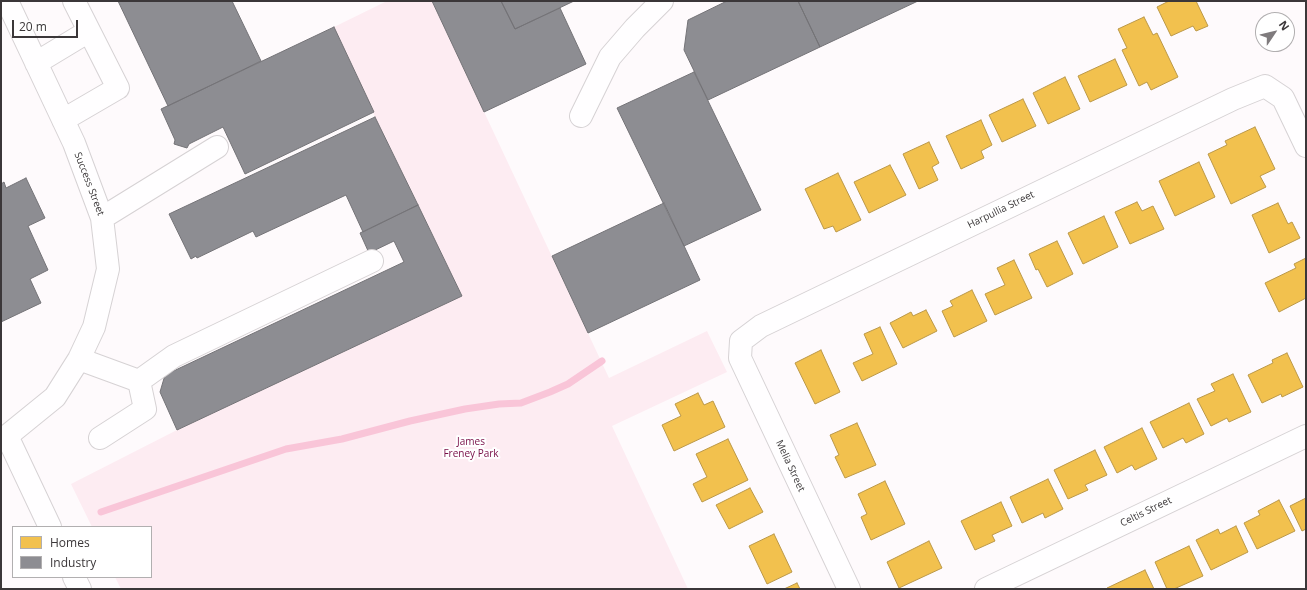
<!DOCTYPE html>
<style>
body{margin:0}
#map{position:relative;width:1307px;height:590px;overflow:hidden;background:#fefafc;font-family:"Open Sans",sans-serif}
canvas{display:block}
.frame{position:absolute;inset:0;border:2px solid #3b3739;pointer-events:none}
.legend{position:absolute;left:12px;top:526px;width:140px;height:52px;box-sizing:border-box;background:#fff;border:1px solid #b1afb0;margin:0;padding:5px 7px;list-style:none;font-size:12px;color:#3b3739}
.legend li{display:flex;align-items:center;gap:8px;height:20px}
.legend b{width:20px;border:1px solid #b1afb0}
.north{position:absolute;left:1255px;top:12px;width:40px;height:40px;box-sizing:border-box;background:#fff;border:1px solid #b1afb0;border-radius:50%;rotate:55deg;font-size:11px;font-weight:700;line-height:16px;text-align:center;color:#3b3739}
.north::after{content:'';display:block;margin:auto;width:14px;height:18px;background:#7f7b7d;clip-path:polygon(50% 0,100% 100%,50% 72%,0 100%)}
.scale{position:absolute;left:12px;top:20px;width:66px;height:18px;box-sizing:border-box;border:2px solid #3b3739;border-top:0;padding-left:5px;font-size:12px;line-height:14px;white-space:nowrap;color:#3b3739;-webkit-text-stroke:3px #fff;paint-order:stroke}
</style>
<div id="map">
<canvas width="1307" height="590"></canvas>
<div class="frame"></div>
<ul class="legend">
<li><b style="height:11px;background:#f2c14e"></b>Homes</li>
<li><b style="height:11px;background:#8d8d92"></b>Industry</li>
</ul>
<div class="north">N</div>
<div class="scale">20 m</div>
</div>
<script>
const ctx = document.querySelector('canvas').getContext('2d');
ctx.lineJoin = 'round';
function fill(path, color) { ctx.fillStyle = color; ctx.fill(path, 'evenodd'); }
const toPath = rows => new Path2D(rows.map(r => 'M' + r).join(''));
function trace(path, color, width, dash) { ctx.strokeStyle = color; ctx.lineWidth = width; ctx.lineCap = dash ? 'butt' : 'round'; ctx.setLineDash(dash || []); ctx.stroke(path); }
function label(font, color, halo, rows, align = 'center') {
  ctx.font = font + ' "Open Sans",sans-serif'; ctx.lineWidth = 4; ctx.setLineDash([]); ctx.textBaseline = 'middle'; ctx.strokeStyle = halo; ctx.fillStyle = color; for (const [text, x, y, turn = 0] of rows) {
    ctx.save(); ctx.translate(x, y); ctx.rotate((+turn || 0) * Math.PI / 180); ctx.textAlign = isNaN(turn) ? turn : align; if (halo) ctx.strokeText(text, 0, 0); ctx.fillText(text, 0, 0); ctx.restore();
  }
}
const green = toPath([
 [387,1,432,1,609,378,707,331,727,372,612,426,688,589,121,589,115,577,151,577,151,527,92,527,71,484,177,430,462,296,375,117,334,27]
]);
const homes = toPath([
 [1169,1,1196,1,1208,26,1196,31,1193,26,1171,36,1157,7,1169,1],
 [1144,17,1153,35,1157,33,1178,77,1151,90,1147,82,1139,86,1122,50,1127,48,1118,29,1144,17],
 [1115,59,1127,85,1090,102,1078,76,1115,59],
 [1065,77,1080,109,1048,124,1033,93,1065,77],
 [1023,99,1036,126,1002,142,989,115,1023,99],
 [981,120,992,145,981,151,984,158,961,169,946,136,981,120],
 [1255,127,1275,169,1260,176,1266,187,1231,204,1208,154,1227,145,1225,141,1255,127],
 [929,142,939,163,932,167,938,180,919,189,903,154,929,142],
 [1199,162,1215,197,1175,216,1159,181,1199,162],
 [890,165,906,195,869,213,854,182,890,165],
 [838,173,861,220,836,232,833,226,824,229,805,189,838,173],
 [1137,202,1142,211,1153,206,1164,229,1130,244,1115,212,1137,202],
 [1278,203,1288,224,1292,222,1300,238,1269,253,1252,215,1278,203],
 [1104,216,1118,247,1083,264,1068,233,1104,216],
 [1057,241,1073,274,1047,287,1038,269,1036,270,1029,254,1057,241],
 [1306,258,1306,298,1279,312,1265,283,1296,268,1294,264,1306,258],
 [1014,260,1032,298,995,315,985,294,1005,285,997,268,1014,260],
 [972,290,987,321,954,337,942,311,953,306,950,301,972,290],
 [926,310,937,331,903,348,890,323,911,312,913,316,926,310],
 [880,327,897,364,862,381,853,363,873,354,864,334,880,327],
 [821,350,840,392,815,404,795,363,821,350],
 [1287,353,1303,387,1282,397,1281,394,1262,403,1248,375,1273,363,1272,360,1287,353],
 [1233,374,1251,412,1229,422,1227,418,1211,426,1197,399,1215,391,1211,384,1233,374],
 [698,393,704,405,713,401,725,427,674,451,662,425,681,416,675,404,698,393],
 [1189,403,1204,434,1186,443,1183,438,1163,448,1150,422,1189,403],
 [857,423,876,465,845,478,835,457,839,455,830,435,857,423],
 [1142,428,1157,459,1135,470,1132,465,1117,473,1104,447,1142,428],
 [728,439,748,480,702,502,693,484,707,477,696,454,728,439],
 [1095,450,1107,475,1085,485,1088,490,1068,499,1054,470,1095,450],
 [1048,479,1063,509,1045,518,1043,513,1022,523,1010,497,1048,479],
 [885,481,905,524,871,540,861,517,867,514,858,494,885,481],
 [750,488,763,512,729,529,716,505,750,488],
 [1306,498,1306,529,1302,531,1290,506,1306,498],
 [1279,500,1295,531,1257,549,1244,523,1260,515,1258,511,1279,500],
 [1001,502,1012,526,992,535,995,541,975,550,961,521,1001,502],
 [1236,526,1248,552,1211,570,1196,540,1218,529,1220,534,1236,526],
 [774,534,792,572,767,584,749,546,774,534],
 [929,541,942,568,899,588,887,562,929,541],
 [1189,546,1203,576,1174,589,1167,589,1155,562,1189,546],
 [1145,570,1154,589,1108,589,1107,588,1145,570],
 [797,583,800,589,784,589,797,583]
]);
const industry = toPath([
 [118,1,232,1,261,61,168,106,118,1],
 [432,1,501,1,515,29,560,8,586,64,484,112,432,1],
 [501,1,574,1,515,29,501,1],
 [727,1,798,1,820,47,708,100,684,50,688,20,727,1],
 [798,1,918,1,820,47,798,1],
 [334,27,374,112,245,174,223,127,189,144,187,148,174,144,175,140,161,109,334,27],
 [694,72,761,210,684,246,617,108,694,72],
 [375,117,418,205,363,232,346,195,256,237,253,231,197,258,196,256,191,259,169,214,375,117],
 [26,178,45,218,28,226,48,270,30,279,41,303,1,322,1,184,4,182,6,188,26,178],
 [664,203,700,280,588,333,552,256,664,203],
 [418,205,462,296,177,430,160,392,165,375,404,262,394,241,369,253,360,233,418,205]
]);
const stream = toPath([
 [101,512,286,449,342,439,410,421,465,409,499,404,521,403,550,392,568,384,602,361]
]);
const minor = toPath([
 [36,63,89,31],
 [581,116,610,57,635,28,662,1],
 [63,120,118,88,74,1],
 [102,218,217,147],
 [79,359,139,381,174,356,372,261],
 [7,436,50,527],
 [100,438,145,409,139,381],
 [1,439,7,436,55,397,79,359,94,327,108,269,102,218,74,143,7,1],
 [74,577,80,589],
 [849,589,740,358,741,341,761,326,1233,99,1265,86,1283,98,1306,146],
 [986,589,1306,436]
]);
const streetNames = [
 ["Success Street",89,184,69],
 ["Harpullia Street",1001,210,-26],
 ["Melia Street",790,466,65],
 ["Celtis Street",1146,512,-26]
];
const parkNames = [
 ["James",471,442],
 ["Freney Park",471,454]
];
fill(green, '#fdecf2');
fill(homes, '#f2c14e');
trace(homes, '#bb9848', 1);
fill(industry, '#8d8d92');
trace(industry, '#747377', 1);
trace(stream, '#f9c5d8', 7);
trace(minor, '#d6d2d4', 24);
trace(minor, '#fffeff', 22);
label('10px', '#3b3739', '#fff', streetNames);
label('10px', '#770d46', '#fff', parkNames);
</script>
